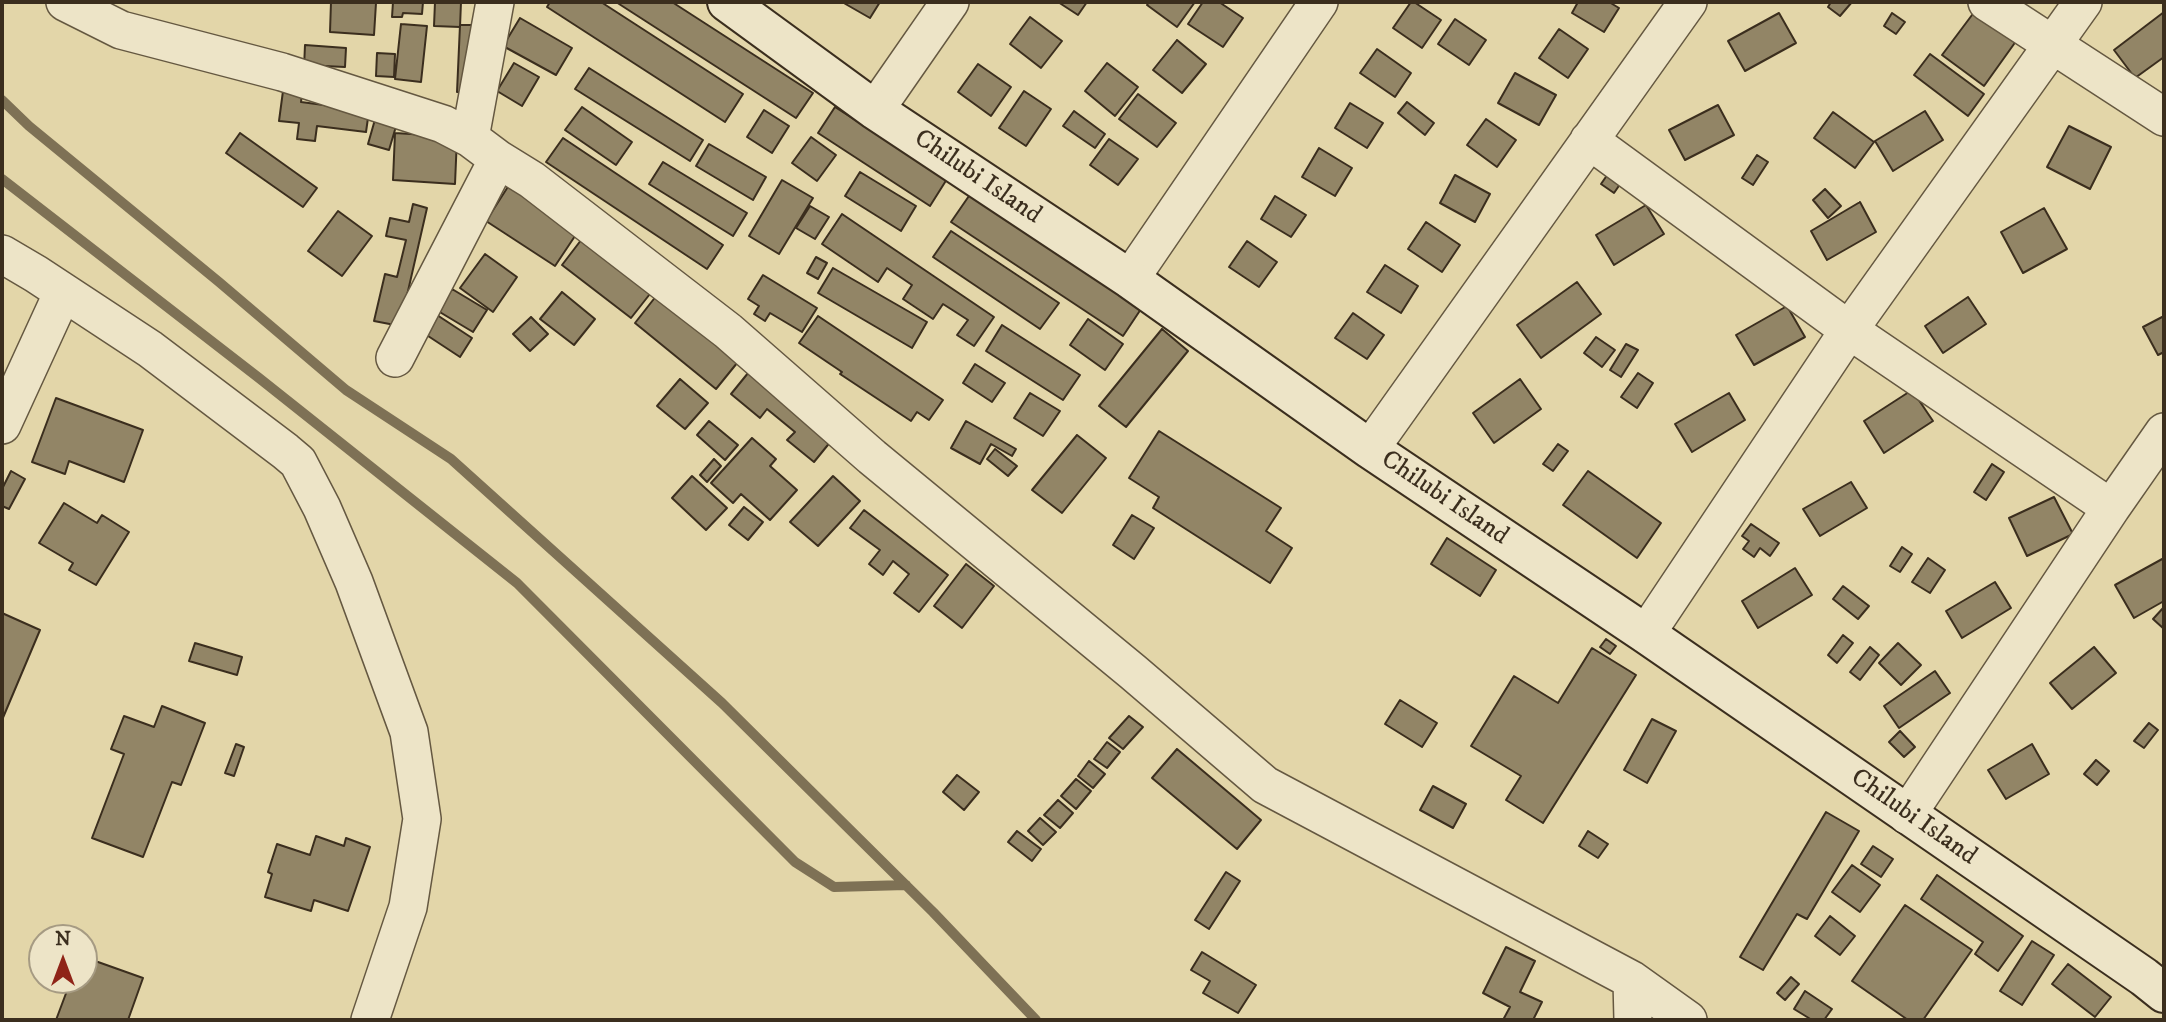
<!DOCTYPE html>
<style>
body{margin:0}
#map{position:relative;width:2166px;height:1022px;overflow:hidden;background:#e3d6a9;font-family:"IM FELL DW Pica",serif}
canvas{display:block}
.frame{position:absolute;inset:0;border:4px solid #3b2e1e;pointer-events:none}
.north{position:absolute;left:28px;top:924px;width:70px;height:70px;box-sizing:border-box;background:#ede4c7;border:2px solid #a69b83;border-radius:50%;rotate:0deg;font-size:19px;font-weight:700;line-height:28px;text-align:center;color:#3b2e1e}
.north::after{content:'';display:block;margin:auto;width:24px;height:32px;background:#8f2418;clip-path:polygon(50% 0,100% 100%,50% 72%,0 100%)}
</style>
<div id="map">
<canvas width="2166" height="1022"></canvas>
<div class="frame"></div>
<div class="north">N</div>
</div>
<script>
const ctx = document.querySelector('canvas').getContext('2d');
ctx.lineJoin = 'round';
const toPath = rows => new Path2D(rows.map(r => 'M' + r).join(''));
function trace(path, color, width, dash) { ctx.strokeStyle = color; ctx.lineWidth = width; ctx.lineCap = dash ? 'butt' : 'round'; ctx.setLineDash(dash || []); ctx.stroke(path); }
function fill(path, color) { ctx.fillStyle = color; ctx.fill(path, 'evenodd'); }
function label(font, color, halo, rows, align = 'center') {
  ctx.font = font + ' "IM FELL DW Pica",serif'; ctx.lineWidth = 7; ctx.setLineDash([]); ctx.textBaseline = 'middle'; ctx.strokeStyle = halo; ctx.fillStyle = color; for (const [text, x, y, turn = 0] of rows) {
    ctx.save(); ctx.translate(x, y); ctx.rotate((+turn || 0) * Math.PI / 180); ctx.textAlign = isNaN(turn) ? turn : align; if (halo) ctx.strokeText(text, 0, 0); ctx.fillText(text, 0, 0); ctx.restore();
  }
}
const stream = toPath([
 [2,100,29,126,219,282,346,390,451,459,722,703,933,912,1036,1020],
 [2,179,259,378,517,583,795,862,834,887,906,885]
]);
const building = toPath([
 [331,2,376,3,374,35,330,32,331,2],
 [393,2,423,2,422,14,403,13,402,17,392,17,393,2],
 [435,2,461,2,460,27,434,26,435,2],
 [550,2,601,2,743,94,725,122,547,7,550,2],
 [616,2,672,2,813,93,796,118,616,2],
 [842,2,880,2,870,18,842,2],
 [1058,2,1087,2,1078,15,1058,2],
 [1149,2,1195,2,1177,27,1147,5,1149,2],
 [1203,2,1219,2,1243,18,1223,47,1188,24,1203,2],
 [1411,2,1414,2,1441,20,1422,48,1393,28,1411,2],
 [1578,2,1609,2,1619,8,1604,32,1572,13,1578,2],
 [1831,2,1852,2,1840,16,1828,7,1831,2],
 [1978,7,2019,37,1984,86,1942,55,1978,7],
 [2164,12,2164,57,2135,78,2114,50,2164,12],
 [1779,13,1796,43,1745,71,1728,41,1779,13],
 [1892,13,1905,22,1896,34,1884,26,1892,13],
 [1030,17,1062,41,1041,68,1010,44,1030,17],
 [520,18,572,48,556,75,503,46,520,18],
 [1455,19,1486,40,1469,65,1438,44,1455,19],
 [401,24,427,26,421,82,395,79,401,24],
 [460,25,479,25,476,93,457,92,460,25],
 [1559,29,1588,49,1568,78,1539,58,1559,29],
 [1177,40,1206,64,1182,93,1153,70,1177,40],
 [305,45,346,48,345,67,324,66,324,69,304,68,305,45],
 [1377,49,1411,73,1395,97,1360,73,1377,49],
 [377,53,395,54,394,77,376,76,377,53],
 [1930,54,1984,94,1968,116,1914,75,1930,54],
 [514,63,539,77,522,106,497,91,514,63],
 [1107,63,1138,87,1115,116,1085,91,1107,63],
 [978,64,1011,87,991,116,958,92,978,64],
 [589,68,703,140,690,161,575,89,589,68],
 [1515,73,1556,95,1539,125,1498,103,1515,73],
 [283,91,302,94,301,102,369,111,366,132,317,126,315,141,297,139,299,123,279,121,283,91],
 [1024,91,1051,109,1026,146,999,128,1024,91],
 [1138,94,1176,123,1157,147,1119,119,1138,94],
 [1407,102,1434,123,1425,135,1398,113,1407,102],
 [1350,103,1383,123,1367,148,1335,128,1350,103],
 [1718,105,1734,135,1685,160,1669,130,1718,105],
 [582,107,632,142,616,165,565,130,582,107],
 [835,107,947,179,930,206,818,133,835,107],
 [764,110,789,126,772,153,747,137,764,110],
 [1074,111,1105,134,1095,148,1063,126,1074,111],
 [1925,111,1943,140,1893,171,1875,141,1925,111],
 [1833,112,1874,142,1855,168,1814,138,1833,112],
 [376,116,397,123,389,150,368,144,376,116],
 [1486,119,1516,140,1497,167,1467,145,1486,119],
 [2069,126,2111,147,2090,189,2047,167,2069,126],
 [240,133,317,188,303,207,226,153,240,133],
 [395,133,457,137,455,184,393,180,395,133],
 [811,137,836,155,817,181,792,163,811,137],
 [563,138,723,245,707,269,546,162,563,138],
 [1109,139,1138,159,1118,185,1090,165,1109,139],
 [709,144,766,177,753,200,696,166,709,144],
 [1319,148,1352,168,1335,196,1302,177,1319,148],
 [1757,155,1768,162,1753,185,1742,178,1757,155],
 [663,162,747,213,733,236,649,184,663,162],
 [1612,168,1625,177,1614,193,1601,184,1612,168],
 [860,172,916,206,901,231,845,196,860,172],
 [1455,175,1490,194,1475,222,1440,203,1455,175],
 [782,180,813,198,779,254,749,236,782,180],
 [511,182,581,227,555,266,486,221,511,182],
 [1825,189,1841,206,1828,218,1813,200,1825,189],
 [971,193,1143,306,1123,336,951,222,971,193],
 [1275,196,1306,215,1291,237,1261,219,1275,196],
 [1860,202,1876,232,1827,260,1811,231,1860,202],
 [413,204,427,208,400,326,374,321,385,274,397,277,406,240,386,236,390,218,409,222,413,204],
 [1646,205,1664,234,1614,265,1596,235,1646,205],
 [810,206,829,217,815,239,796,228,810,206],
 [2044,208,2067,249,2023,273,2001,232,2044,208],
 [338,211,372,236,342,276,308,251,338,211],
 [842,214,994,317,974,346,957,335,968,320,943,304,933,319,903,299,912,285,887,268,878,282,822,244,842,214],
 [1426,222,1460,245,1442,272,1408,249,1426,222],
 [588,231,657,285,631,318,562,265,588,231],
 [951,231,1059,303,1040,329,933,257,951,231],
 [1247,241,1277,262,1259,287,1229,267,1247,241],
 [485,254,517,277,493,312,460,288,485,254],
 [816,257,827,263,818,279,807,273,816,257],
 [1385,265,1418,286,1401,313,1367,292,1385,265],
 [833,268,927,322,912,348,818,293,833,268],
 [763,275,817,308,802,332,770,313,765,321,754,314,759,306,748,299,763,275],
 [1577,282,1601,314,1541,358,1517,325,1577,282],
 [664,286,746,352,716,389,635,323,664,286],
 [452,289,487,310,473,332,438,311,452,289],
 [562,292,595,319,574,345,540,319,562,292],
 [1968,297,1986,324,1943,353,1925,326,1968,297],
 [1787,306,1805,337,1754,365,1736,335,1787,306],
 [434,313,472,338,460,357,422,332,434,313],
 [1353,313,1384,335,1367,359,1335,338,1353,313],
 [818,316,943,400,929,420,917,412,911,421,840,374,842,372,799,343,818,316],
 [2164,316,2164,352,2158,355,2143,327,2164,316],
 [531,317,548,334,530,351,513,334,531,317],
 [1088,319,1123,344,1105,370,1070,345,1088,319],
 [1002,325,1080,375,1063,400,986,351,1002,325],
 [1162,329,1188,351,1126,427,1099,406,1162,329],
 [1596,337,1615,350,1602,367,1584,353,1596,337],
 [1626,344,1638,350,1621,377,1610,370,1626,344],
 [757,362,840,430,814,462,787,440,795,432,767,409,760,418,731,394,757,362],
 [975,364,1005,383,992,402,963,383,975,364],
 [1638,373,1653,383,1637,408,1621,397,1638,373],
 [680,379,708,403,685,429,657,406,680,379],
 [1520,379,1541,409,1494,443,1473,413,1520,379],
 [1912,390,1933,421,1884,453,1864,421,1912,390],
 [1030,393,1060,411,1043,436,1014,418,1030,393],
 [1729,393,1745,420,1692,452,1675,424,1729,393],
 [56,398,143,430,124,482,69,461,65,474,32,462,56,398],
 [709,421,738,445,725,460,697,435,709,421],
 [966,421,1016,449,1012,456,991,444,980,464,951,448,966,421],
 [1159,431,1281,508,1266,531,1292,548,1270,583,1153,508,1159,497,1129,478,1159,431],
 [1077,435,1106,458,1062,513,1032,490,1077,435],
 [752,438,776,459,770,466,797,490,770,520,741,494,733,503,711,483,752,438],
 [1558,444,1568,451,1553,471,1543,464,1558,444],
 [995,449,1017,466,1008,476,987,459,995,449],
 [714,459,721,466,707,482,700,475,714,459],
 [1992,464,2004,472,1986,500,1974,492,1992,464],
 [11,471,25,479,9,509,2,506,2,489,11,471],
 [1588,471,1661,523,1637,558,1563,505,1588,471],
 [692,476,727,508,706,530,672,498,692,476],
 [833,476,860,501,818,546,790,522,833,476],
 [1851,482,1867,508,1820,536,1803,509,1851,482],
 [2054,497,2073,534,2027,556,2009,518,2054,497],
 [64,503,97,523,102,515,129,532,96,585,69,570,73,563,39,543,64,503],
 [744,507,763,522,748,540,729,525,744,507],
 [864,510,948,575,919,612,894,593,909,574,893,561,883,575,869,564,880,550,850,528,864,510],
 [1132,515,1154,528,1134,559,1113,545,1132,515],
 [1751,524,1779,543,1770,556,1760,548,1754,557,1743,549,1749,541,1742,536,1751,524],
 [1447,538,1496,570,1480,596,1431,564,1447,538],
 [1902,547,1912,554,1900,572,1890,566,1902,547],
 [1928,558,1945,570,1930,593,1912,582,1928,558],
 [2164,558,2164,601,2134,618,2115,585,2164,558],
 [966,564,994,586,962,628,934,606,966,564],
 [1795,568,1812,595,1758,628,1742,601,1795,568],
 [1995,582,2011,608,1962,638,1946,611,1995,582],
 [1843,586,1869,606,1858,619,1833,599,1843,586],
 [2164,607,2164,629,2153,619,2164,607],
 [2,613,40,630,2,720,2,613],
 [1843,635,1853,643,1837,663,1828,655,1843,635],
 [1606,639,1616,646,1610,654,1600,647,1606,639],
 [195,643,242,657,237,675,189,661,195,643],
 [1898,643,1921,665,1901,685,1879,663,1898,643],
 [1870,647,1879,655,1860,680,1850,672,1870,647],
 [2094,647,2116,673,2072,709,2050,683,2094,647],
 [1592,648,1636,675,1543,823,1506,800,1521,776,1471,746,1514,676,1558,703,1592,648],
 [1935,671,1950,693,1899,728,1884,706,1935,671],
 [1400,700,1437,723,1422,747,1385,724,1400,700],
 [162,706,205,723,181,785,172,782,143,857,92,838,124,754,111,749,124,716,154,727,162,706],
 [1129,716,1143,727,1123,749,1109,738,1129,716],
 [1652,719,1676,731,1647,783,1624,770,1652,719],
 [2149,723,2158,730,2144,748,2134,741,2149,723],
 [1900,731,1915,747,1904,757,1889,742,1900,731],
 [1107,742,1120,752,1107,768,1094,759,1107,742],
 [236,744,244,747,234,776,225,773,236,744],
 [2032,744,2049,774,2006,799,1988,770,2032,744],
 [1177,749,1261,820,1237,849,1152,778,1177,749],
 [2096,760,2109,771,2097,785,2084,774,2096,760],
 [1089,761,1105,774,1093,788,1078,776,1089,761],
 [957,775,979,792,964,810,943,792,957,775],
 [1076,779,1091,791,1076,809,1061,796,1076,779],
 [1433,786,1466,804,1453,828,1420,810,1433,786],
 [1058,800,1073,813,1060,828,1044,815,1058,800],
 [1826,812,1859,831,1807,919,1797,914,1763,970,1740,957,1826,812],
 [1040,818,1056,832,1043,845,1028,831,1040,818],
 [1017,831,1041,849,1032,861,1008,842,1017,831],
 [1588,831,1608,844,1598,858,1579,846,1588,831],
 [316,836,344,846,346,838,370,847,348,911,314,900,311,911,265,897,272,874,268,872,277,844,310,855,316,836],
 [1873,846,1893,859,1881,877,1861,864,1873,846],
 [1852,865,1880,885,1860,912,1832,892,1852,865],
 [1226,872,1240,881,1209,929,1195,920,1226,872],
 [1937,875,2023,936,1998,971,1975,954,1983,942,1921,899,1937,875],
 [1905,905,1972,950,1923,1020,1908,1020,1852,981,1905,905],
 [1830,916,1855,936,1840,955,1815,936,1830,916],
 [2032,941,2054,955,2022,1005,2000,991,2032,941],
 [1506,947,1535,961,1520,992,1542,1002,1533,1020,1503,1020,1510,1007,1483,993,1506,947],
 [1202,952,1256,985,1238,1013,1203,993,1210,981,1191,970,1202,952],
 [84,957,143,978,128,1020,56,1020,71,980,84,980,84,957],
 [2068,964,2111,997,2095,1017,2052,984,2068,964],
 [1791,977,1799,984,1785,1000,1777,993,1791,977],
 [1805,991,1832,1009,1824,1020,1812,1020,1794,1009,1805,991]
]);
const street = toPath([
 [65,2,121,30,282,72,443,124,470,138,498,159,532,180,728,331,872,457,1133,672,1265,785,1632,980,1688,1020],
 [1987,2,2164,117],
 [875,110,950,2],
 [470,138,495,2],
 [1589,140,1849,330,2111,508],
 [2,254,36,274,150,349,285,451,298,462,322,508,354,582,409,732,422,819,408,907,370,1020],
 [1130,279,1319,2],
 [395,358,498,159],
 [2,425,63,292],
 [1370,449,1688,2],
 [1646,634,1849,330,2083,2],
 [1907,815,2111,508,2164,432],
 [1632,980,1633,1020]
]);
const secondary = toPath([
 [727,2,875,110,1130,279,1370,449,1646,634,2144,977,2164,993]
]);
const streetNames = [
 ["Chilubi Island",977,178,34],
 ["Chilubi Island",1444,499,34],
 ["Chilubi Island",1913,818,35]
];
trace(stream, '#7e7155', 10);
fill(building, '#928566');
trace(building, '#3b2e1e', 2);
trace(street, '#655841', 40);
trace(secondary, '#3b2e1e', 42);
trace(street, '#ede4c7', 37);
trace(secondary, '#ede4c7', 38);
label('26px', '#3b2e1e', '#ede4c7', streetNames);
</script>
